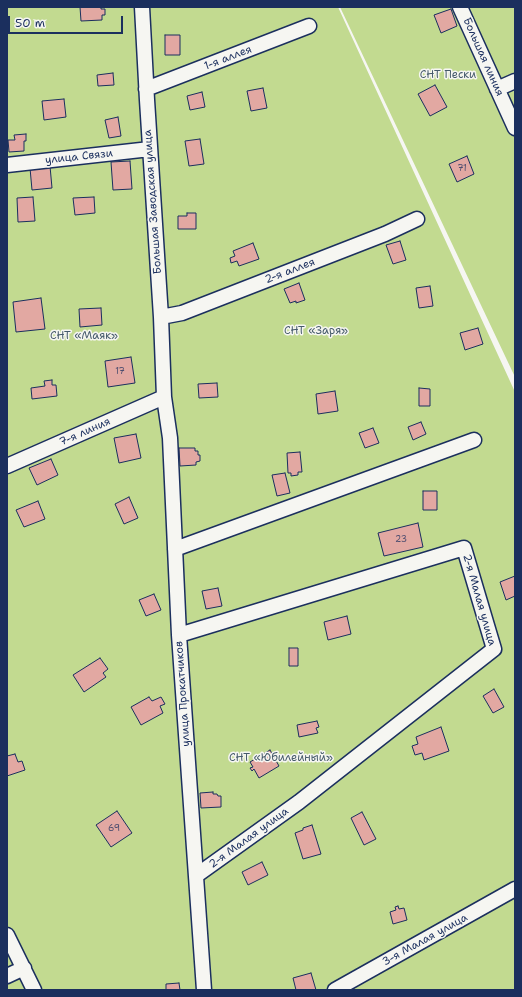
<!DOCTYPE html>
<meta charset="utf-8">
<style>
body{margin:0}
#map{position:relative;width:522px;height:997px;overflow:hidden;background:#f6f6f2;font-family:"Shantell Sans",sans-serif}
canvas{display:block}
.frame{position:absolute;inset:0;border:8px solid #1b2f5e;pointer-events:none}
.scale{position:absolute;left:8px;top:16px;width:115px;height:18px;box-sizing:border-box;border:2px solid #1b2f5e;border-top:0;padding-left:5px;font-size:12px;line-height:14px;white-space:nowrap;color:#1b2f5e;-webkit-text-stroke:3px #f6f6f2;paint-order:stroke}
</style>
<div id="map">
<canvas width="522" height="997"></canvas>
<div class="frame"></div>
<div class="scale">50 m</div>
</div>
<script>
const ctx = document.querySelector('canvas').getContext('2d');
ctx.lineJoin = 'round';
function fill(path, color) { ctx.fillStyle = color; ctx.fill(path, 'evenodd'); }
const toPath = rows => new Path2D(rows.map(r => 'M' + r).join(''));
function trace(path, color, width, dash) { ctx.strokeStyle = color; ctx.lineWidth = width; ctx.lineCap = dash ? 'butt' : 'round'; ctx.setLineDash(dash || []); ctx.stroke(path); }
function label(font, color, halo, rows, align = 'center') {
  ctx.font = font + ' "Shantell Sans",sans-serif'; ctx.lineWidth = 3; ctx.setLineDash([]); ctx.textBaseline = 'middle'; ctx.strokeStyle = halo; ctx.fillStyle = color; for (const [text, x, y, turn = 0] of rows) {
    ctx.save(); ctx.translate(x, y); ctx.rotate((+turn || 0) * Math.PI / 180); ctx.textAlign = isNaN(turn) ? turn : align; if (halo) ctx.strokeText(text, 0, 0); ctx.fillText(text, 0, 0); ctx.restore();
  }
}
const green = toPath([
 [7,7,338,7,515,392,515,990,7,990],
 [340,7,515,7,515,377]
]);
const building = toPath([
 [80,7,101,7,101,9,105,9,105,15,102,15,102,20,81,21,80,7],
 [451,9,457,26,441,33,434,15,451,9],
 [165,35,180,35,180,55,165,55,165,35],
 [113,73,114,85,98,86,97,75,113,73],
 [435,85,447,107,430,116,418,94,435,85],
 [263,88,267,108,251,111,247,91,263,88],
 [202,92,205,107,190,110,187,96,202,92],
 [64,99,66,117,44,120,42,101,64,99],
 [118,117,121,136,109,138,105,120,118,117],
 [26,134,26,141,24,141,24,151,9,152,8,140,15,140,14,135,26,134],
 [200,139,204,164,189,166,185,141,200,139],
 [467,156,474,174,457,182,449,164,467,156],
 [130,161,132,189,113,190,111,162,130,161],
 [50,166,52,188,32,190,30,168,50,166],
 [33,197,35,221,18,222,17,198,33,197],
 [94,197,95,213,75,215,73,198,94,197],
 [187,213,196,213,196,229,178,229,178,216,187,216,187,213],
 [400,241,406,260,393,264,386,245,400,241],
 [253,243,259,259,239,266,237,261,231,263,230,258,235,256,233,251,253,243],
 [299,283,305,300,296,303,296,301,290,303,284,289,299,283],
 [430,286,433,306,419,308,416,288,430,286],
 [41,298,45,329,16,332,13,302,41,298],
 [101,308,102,325,80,327,79,309,101,308],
 [478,328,483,344,465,350,460,333,478,328],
 [131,357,135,383,108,387,105,361,131,357],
 [52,380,52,385,56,385,57,396,32,399,31,388,45,386,44,381,52,380],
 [217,383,218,397,199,398,198,384,217,383],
 [419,388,430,389,430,406,419,406,419,388],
 [335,391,338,411,318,414,316,394,335,391],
 [421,422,426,434,413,440,408,427,421,422],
 [373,428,379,443,365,448,359,433,373,428],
 [136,434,141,458,119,463,114,438,136,434],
 [179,448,195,448,195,451,198,451,198,455,200,455,200,461,196,462,196,465,180,466,179,448],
 [300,452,302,472,298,472,298,475,291,476,291,473,288,473,287,453,300,452],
 [51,459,58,475,37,485,29,468,51,459],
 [285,473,290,493,277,496,272,475,285,473],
 [423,491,437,491,437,510,423,510,423,491],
 [129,497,138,518,124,524,115,504,129,497],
 [38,501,45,519,24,527,16,510,38,501],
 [418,523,423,547,384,556,378,533,418,523],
 [515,576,515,596,506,600,500,582,515,576],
 [218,588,222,606,206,609,202,591,218,588],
 [154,594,161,610,146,616,139,600,154,594],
 [347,616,351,634,328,640,324,622,347,616],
 [289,648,298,648,298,666,289,666,289,648],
 [100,658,108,669,103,673,106,677,84,692,73,675,100,658],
 [494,689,504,707,493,713,483,696,494,689],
 [149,697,152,701,161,697,165,704,160,706,163,713,141,725,131,707,149,697],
 [317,721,319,727,316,728,318,733,299,737,297,725,317,721],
 [441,727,449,751,424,760,422,753,415,755,412,746,418,744,416,737,441,727],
 [270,750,279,766,259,778,254,769,252,771,250,768,253,767,250,762,270,750],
 [15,754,18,762,22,761,25,770,7,776,7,756,15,754],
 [213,792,213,794,217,794,218,796,221,796,221,807,201,808,200,793,213,792],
 [117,811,132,833,111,847,96,825,117,811],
 [362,812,376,839,364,845,351,818,362,812],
 [312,825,321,854,303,859,295,833,303,830,303,828,312,825],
 [262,862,268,875,248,885,242,872,262,862],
 [398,906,399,909,404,908,407,920,393,924,390,912,396,910,395,907,398,906],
 [311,973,316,990,296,990,293,978,311,973],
 [179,983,180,990,166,990,166,984,179,983]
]);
const street = toPath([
 [142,7,147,100,161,317,164,397,170,438,179,635,204,990],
 [460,7,515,128],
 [146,89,309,26],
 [497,89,515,81],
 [7,165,150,149],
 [161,317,182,313,385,234,417,219],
 [7,466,164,397],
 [175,549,474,440],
 [179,635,464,548,494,649,299,802,197,875],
 [7,935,34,990],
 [7,976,24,968],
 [335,990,515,889]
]);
const numberNames = [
 ["71",462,169],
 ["17",120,372],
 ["23",401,540],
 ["69",114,829]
];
const streetNames = [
 ["Большая линия",483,57,66],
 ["1-я аллея",228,58,-21],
 ["улица Связи",79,157,-6],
 ["Большая Заводская улица",153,202,-94],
 ["2-я аллея",290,271,-21],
 ["7-я линия",85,432,-24],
 ["2-я Малая улица",479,600,74],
 ["улица Прокатчиков",183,694,-94],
 ["2-я Малая улица",249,838,-36],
 ["3-я Малая улица",425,940,-29]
];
const parkNames = [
 ["СНТ Пески",448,75],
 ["СНТ «Заря»",316,331],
 ["СНТ «Маяк»",84,336],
 ["СНТ «Юбилейный»",281,758]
];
fill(green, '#c2da90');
fill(building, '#e2a8a2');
trace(building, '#1b2f5e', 1);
trace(street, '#1b2f5e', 17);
trace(street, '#f6f6f2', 14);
label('9px', '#4d4d6f', null, numberNames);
label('11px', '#1b2f5e', '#f6f6f2', streetNames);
label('11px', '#455a6a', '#f6f6f2', parkNames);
</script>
